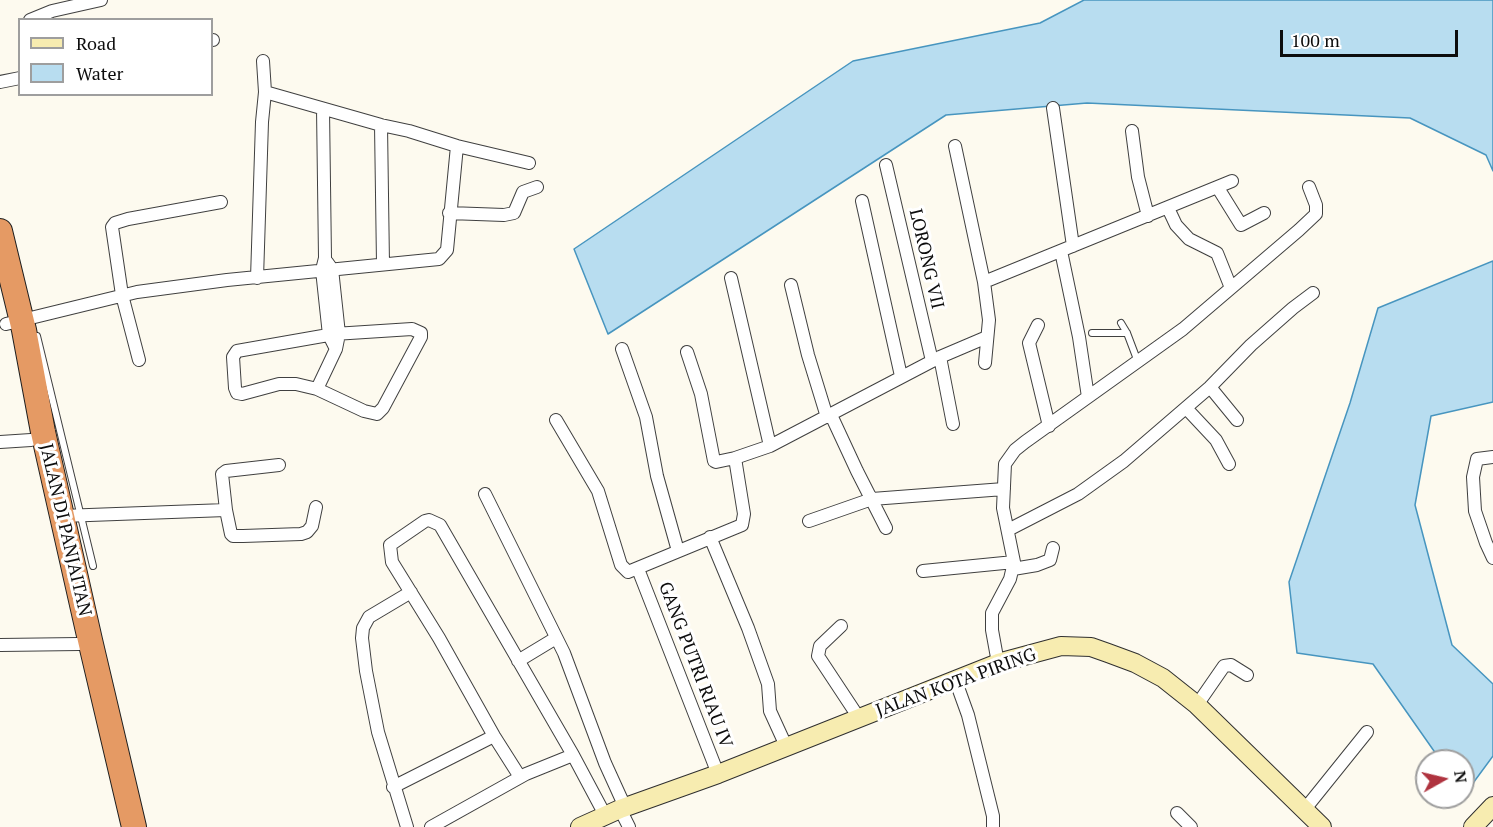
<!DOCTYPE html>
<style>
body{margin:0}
#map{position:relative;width:1493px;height:827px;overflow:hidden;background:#fdfaef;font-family:"PT Serif",serif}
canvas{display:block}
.legend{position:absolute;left:18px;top:18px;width:195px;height:78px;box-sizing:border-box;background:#fff;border:2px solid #9e9e9e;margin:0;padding:8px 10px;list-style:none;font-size:18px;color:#0d0d0d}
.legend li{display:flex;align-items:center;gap:12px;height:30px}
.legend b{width:30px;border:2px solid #9e9e9e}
.north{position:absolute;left:1415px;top:749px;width:60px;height:60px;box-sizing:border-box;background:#fff;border:2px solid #9e9e9e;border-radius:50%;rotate:82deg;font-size:16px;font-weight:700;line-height:24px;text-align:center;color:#0d0d0d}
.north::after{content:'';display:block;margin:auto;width:21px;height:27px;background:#af333f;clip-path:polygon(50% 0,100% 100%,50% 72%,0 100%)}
.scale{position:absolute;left:1280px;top:30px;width:178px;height:27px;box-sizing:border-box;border:3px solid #0d0d0d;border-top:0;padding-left:8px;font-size:18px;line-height:21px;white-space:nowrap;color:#0d0d0d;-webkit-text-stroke:4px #fff;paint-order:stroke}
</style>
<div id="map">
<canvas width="1493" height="827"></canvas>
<ul class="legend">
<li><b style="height:8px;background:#f7ecb0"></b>Road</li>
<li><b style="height:16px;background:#b8ddf0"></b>Water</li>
</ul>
<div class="north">N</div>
<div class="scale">100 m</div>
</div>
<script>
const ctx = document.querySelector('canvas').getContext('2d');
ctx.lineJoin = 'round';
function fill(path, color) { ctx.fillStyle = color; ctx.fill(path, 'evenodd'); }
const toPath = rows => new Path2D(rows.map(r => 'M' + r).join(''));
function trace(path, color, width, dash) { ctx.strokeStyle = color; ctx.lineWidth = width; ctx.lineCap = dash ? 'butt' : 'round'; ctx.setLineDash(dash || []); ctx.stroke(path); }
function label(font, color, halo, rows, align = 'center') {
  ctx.font = font + ' "PT Serif",serif'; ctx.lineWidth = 6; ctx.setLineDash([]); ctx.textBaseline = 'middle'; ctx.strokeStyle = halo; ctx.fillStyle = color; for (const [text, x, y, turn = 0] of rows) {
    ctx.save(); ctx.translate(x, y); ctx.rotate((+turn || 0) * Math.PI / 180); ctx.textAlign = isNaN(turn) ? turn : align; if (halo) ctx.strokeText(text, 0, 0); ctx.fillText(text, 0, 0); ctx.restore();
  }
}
const water = toPath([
 [1084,0,1493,0,1493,171,1486,155,1410,118,1087,103,946,115,608,334,574,249,853,61,1040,23,1084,0],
 [1493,261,1493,402,1431,416,1415,505,1452,645,1493,684,1493,756,1465,794,1463,791,1463,761,1441,761,1373,664,1297,653,1289,582,1350,403,1378,308,1493,261]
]);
const lane = toPath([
 [1121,323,1127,333,1138,362],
 [1092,333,1127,333],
 [37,336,93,566]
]);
const street = toPath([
 [30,20,52,11,101,0],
 [212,40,213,40],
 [263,61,265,92],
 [0,82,20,78],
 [1053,108,1073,246],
 [323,109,325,258,322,270,329,335,336,349],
 [381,125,383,264],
 [1132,131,1138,177,1148,216],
 [955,146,984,282,989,320,985,363],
 [886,165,932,361],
 [1218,188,1241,225,1264,213],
 [862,201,901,376],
 [1168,208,1176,225,1189,239,1217,253,1231,288],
 [449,213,504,215,514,213,523,192,537,187],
 [1061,251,1079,337,1088,397],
 [257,278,262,122,265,92,381,125,409,131,457,146,529,163],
 [731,278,770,446],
 [984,282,1232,181],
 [791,285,808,355,827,417],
 [6,324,137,292,227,280,439,259,447,250,457,146],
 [1038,325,1029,343,1049,426],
 [412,329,421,333,421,337,383,408,377,414,364,411,317,389,296,384,279,384,242,394,237,393,235,388,233,357,237,351,334,334,412,329],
 [622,349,646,417,657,476,678,551],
 [687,352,701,394,714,461,716,462,735,458],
 [940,357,953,424],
 [139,360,122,295,112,227,115,223,128,219,221,202],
 [1210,387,1237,420],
 [317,389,336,349,339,334,332,269,327,262],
 [1186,408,1216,440,1229,464],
 [831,415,857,471,886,528],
 [556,420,598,491,621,565,628,572,742,525,744,514,735,458,770,446,940,357,987,337],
 [0,442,31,440],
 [1493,457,1477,459,1473,477,1475,511,1486,543,1493,558],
 [485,494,564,653,605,763,625,807],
 [226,510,222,474,226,471,279,465],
 [62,516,226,510,231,534,233,536,243,536,301,534,307,532,312,526,316,507],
 [809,521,872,499,1004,489],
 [1008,530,1078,494,1124,461,1210,387,1251,345,1293,308,1313,293],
 [710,537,748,628,768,684,770,711,786,746],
 [638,569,718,774],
 [1013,569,1037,565,1050,560,1053,548],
 [923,571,1014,562],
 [841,626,820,646,818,656,859,718],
 [0,645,79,644],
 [518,661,556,638],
 [998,663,992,630,992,613,1010,579,1014,562,1003,508,1005,464,1015,450,1025,442,1183,329,1299,230,1316,214,1316,205,1309,187],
 [955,679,968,715,993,816,993,827],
 [1197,705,1224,666,1231,665,1247,675],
 [520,777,494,736,439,638,392,562,390,545,425,521,429,520,440,525,573,755,605,815],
 [393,787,494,736],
 [620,809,629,827],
 [1305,809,1367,732],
 [1177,813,1191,827],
 [407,827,378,732,366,671,362,638,363,628,369,617,411,592],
 [431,827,526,774,573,755]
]);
const secondary = toPath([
 [580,827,620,809,718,774,998,663,1061,646,1091,647,1108,653,1135,663,1163,678,1197,705,1322,827],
 [1473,827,1493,806]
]);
const highway = toPath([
 [0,231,24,330,43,432,90,640,134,827]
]);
const streetNames = [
 ["LORONG VII",926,259,77],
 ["JALAN DI PANJAITAN",65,530,77],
 ["GANG PUTRI RIAU IV",695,665,69],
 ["JALAN KOTA PIRING",956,683,-20]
];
fill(water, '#b8ddf0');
trace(water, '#4795bf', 1.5);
trace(lane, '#404040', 8);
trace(street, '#404040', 14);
trace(secondary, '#2f2f2f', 20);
trace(highway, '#1e1e1e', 26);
trace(lane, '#fff', 6);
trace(street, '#fff', 12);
trace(secondary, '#f7ecb0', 18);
trace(highway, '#e59a64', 24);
label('18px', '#0d0d0d', '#fff', streetNames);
</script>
